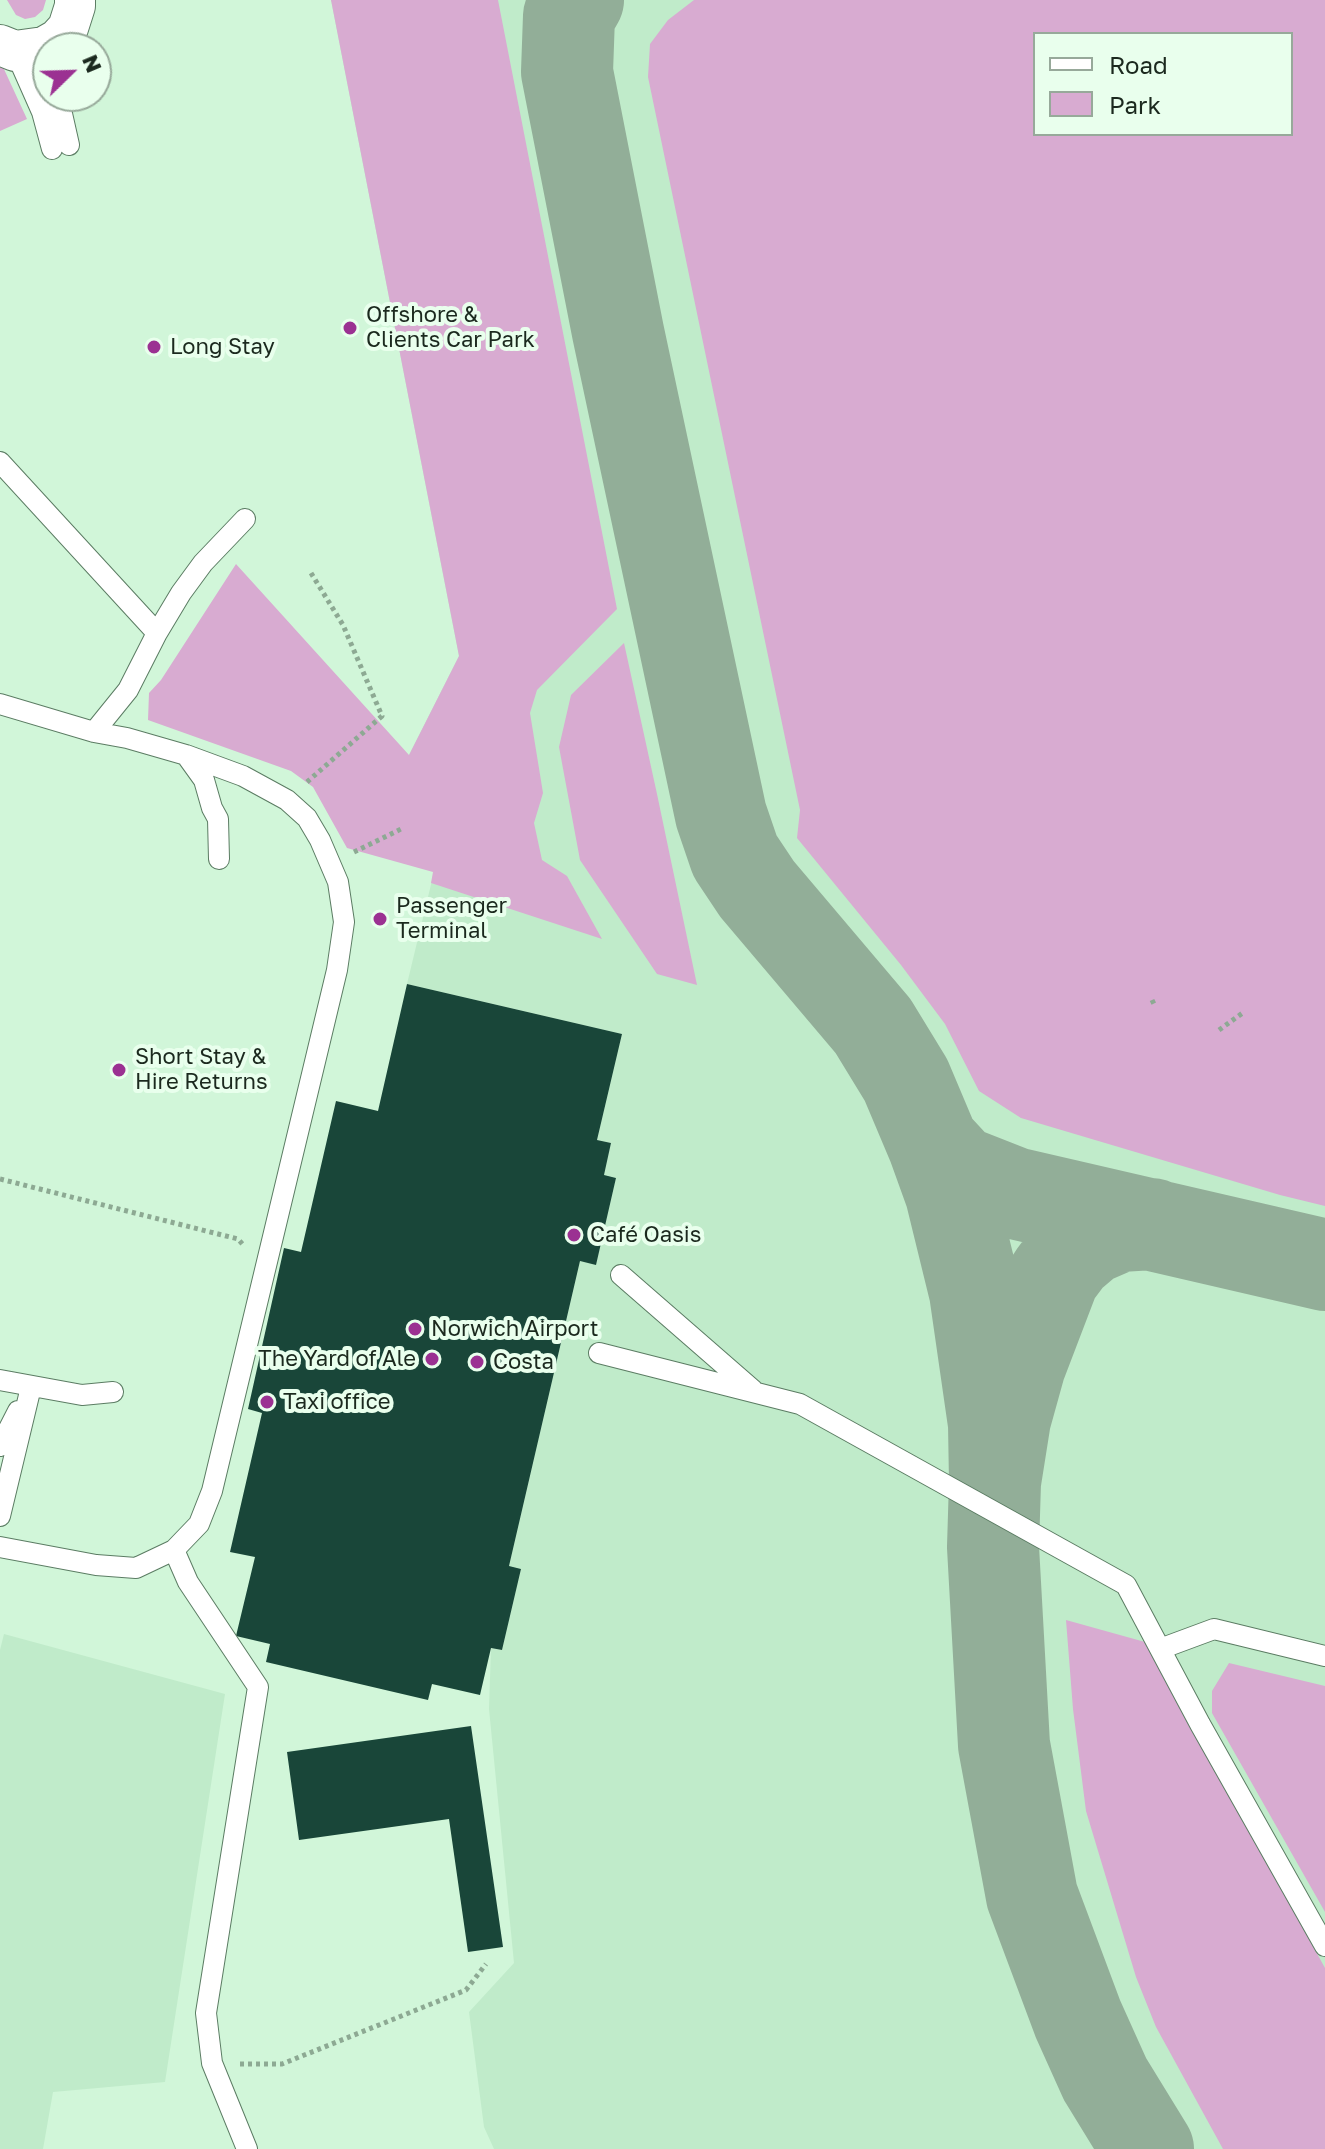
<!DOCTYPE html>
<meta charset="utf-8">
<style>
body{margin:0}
#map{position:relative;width:1325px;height:2149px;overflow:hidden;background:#d1f6d9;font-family:"Golos Text",sans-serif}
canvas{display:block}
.legend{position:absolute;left:1033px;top:32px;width:260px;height:104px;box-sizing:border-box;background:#e9ffed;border:2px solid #97a99a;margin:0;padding:10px 14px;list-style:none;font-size:24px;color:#1b291e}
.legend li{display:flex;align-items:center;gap:16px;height:40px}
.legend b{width:40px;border:2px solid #97a99a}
.north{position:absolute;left:32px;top:32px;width:80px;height:80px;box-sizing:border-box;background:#e9ffed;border:2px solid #97a99a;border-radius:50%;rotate:67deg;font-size:22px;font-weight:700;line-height:32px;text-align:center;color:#1b291e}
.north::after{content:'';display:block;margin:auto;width:28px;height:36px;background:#9b3192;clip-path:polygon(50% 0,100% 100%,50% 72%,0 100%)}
</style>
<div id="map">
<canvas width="1325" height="2149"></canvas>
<ul class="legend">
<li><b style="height:10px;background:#fff"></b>Road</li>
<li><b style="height:22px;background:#d8abd1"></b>Park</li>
</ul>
<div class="north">N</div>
</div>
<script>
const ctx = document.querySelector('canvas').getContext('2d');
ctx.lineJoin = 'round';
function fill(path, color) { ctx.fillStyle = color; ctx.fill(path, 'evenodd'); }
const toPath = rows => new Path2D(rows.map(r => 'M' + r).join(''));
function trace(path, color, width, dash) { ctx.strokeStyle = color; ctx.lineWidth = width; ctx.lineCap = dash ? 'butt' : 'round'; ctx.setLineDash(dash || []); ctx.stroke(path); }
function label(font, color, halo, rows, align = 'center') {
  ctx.font = font + ' "Golos Text",sans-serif'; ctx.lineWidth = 8; ctx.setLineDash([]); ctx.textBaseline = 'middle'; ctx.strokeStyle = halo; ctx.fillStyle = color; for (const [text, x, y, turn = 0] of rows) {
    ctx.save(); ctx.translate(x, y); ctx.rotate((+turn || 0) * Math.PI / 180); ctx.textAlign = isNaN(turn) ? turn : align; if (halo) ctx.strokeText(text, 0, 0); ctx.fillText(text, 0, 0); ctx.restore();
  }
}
const built = toPath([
 [331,0,1325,0,1325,2149,494,2149,484,2127,469,2012,514,1963,489,1709,491,1648,502,1650,521,1569,509,1566,580,1261,596,1264,616,1178,604,1175,611,1143,597,1140,622,1034,407,984,434,872,409,755,459,656],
 [1035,34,1291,34,1291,134,1035,134],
 [4,1634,225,1694,165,2082,53,2092,43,2149,0,2149,0,1650]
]);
const green = toPath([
 [7,0,46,0,43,10,35,17,25,19,16,15],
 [331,0,498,0,617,609,537,690,530,713,543,793,534,823,542,860,567,876,602,939,431,883,433,872,347,848,313,787,291,771,148,720,149,693,161,680,236,564,409,755,459,656],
 [694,0,1325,0,1325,1206,1280,1195,1021,1118,979,1091,945,1024,901,965,797,838,800,810,648,77,650,44,668,20],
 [1035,34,1291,34,1291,134,1035,134],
 [0,66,3,67,27,119,0,131],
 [624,643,657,794,697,985,657,974,580,860,559,747,571,695],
 [1066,1620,1145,1642,1325,1968,1325,2149,1223,2149,1156,2027,1136,1977,1086,1811,1073,1709],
 [1229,1663,1325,1686,1325,1912,1212,1713,1212,1691]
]);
const taxiway = toPath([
 [578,0,569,16,567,72,618,332,721,815,735,856,757,889,873,1026,906,1080,933,1144,951,1194,975,1292,994,1424,995,1482],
 [933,1144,958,1171,1014,1193,1325,1265],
 [1148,2149,1105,2079,1078,2019,1032,1896,1004,1745,993,1547,995,1482,1005,1419,1020,1365,1054,1276,1069,1256,1089,1239,1119,1226,1152,1224]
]);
const building = toPath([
 [407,984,622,1034,597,1140,611,1143,604,1175,616,1178,596,1265,580,1261,509,1566,521,1569,502,1650,491,1648,480,1695,432,1684,428,1700,266,1662,270,1644,236,1636,255,1557,230,1552,262,1413,248,1409,284,1248,301,1252,336,1101,378,1111],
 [471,1726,503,1947,468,1952,449,1819,299,1840,287,1752]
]);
const path = toPath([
 [307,782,382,716,343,625,311,573],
 [354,852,403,828],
 [1152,1000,1154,1004],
 [1219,1030,1244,1012],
 [0,1179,238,1239,244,1246],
 [240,2064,282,2064,466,1990,486,1964]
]);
const lane = toPath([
 [15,51,42,112,52,149],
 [58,96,69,145],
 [0,462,157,633],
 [0,704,94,732,127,738,186,755,243,776,287,800,307,818,320,840,338,882,344,922,337,970,212,1491,199,1524,174,1550,136,1568,96,1565,0,1547],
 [94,732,128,690,157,633,181,593,203,563,245,519],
 [186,755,204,780,212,808,218,819,219,859],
 [621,1275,753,1390],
 [599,1353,800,1404,1126,1585,1200,1724,1325,1946],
 [0,1380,82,1395,113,1392],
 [0,1446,18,1411],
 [0,1516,31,1387],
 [174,1550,188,1582,258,1687,206,2013,212,2063,247,2149],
 [1160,1649,1214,1629,1325,1656]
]);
const street = toPath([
 [0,45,15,51,44,47,58,39,68,28,75,6,75,0]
]);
const markers = [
 [350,328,8,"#9b3192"],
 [154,347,8,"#9b3192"],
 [380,919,8,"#9b3192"],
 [119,1070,8,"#9b3192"],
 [574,1235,8,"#9b3192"],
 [415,1329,8,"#9b3192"],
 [432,1359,8,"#9b3192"],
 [477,1362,8,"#9b3192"],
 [267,1402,8,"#9b3192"]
];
const poiNames = [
 ["Offshore &",366,315],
 ["Clients Car Park",366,340],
 ["Long Stay",170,347],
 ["Passenger",396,906],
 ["Terminal",396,931],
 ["Short Stay &",135,1057],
 ["Hire Returns",135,1082],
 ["Café Oasis",590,1235],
 ["Norwich Airport",431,1329],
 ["The Yard of Ale",416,1359,"right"],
 ["Costa",493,1362],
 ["Taxi office",283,1402]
];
fill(built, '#c0ebca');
fill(green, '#d8abd1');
trace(taxiway, '#92ae98', 92);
fill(building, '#194639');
trace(lane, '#5b7c63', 22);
trace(street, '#5b7c63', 42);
trace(path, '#8da993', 5, [4, 4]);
trace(lane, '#fff', 20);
trace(street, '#fff', 40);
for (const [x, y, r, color] of markers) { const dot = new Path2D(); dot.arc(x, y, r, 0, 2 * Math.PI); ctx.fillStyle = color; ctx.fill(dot); trace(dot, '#e9ffed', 3); }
label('22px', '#1b291e', '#e9ffed', poiNames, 'left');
</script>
